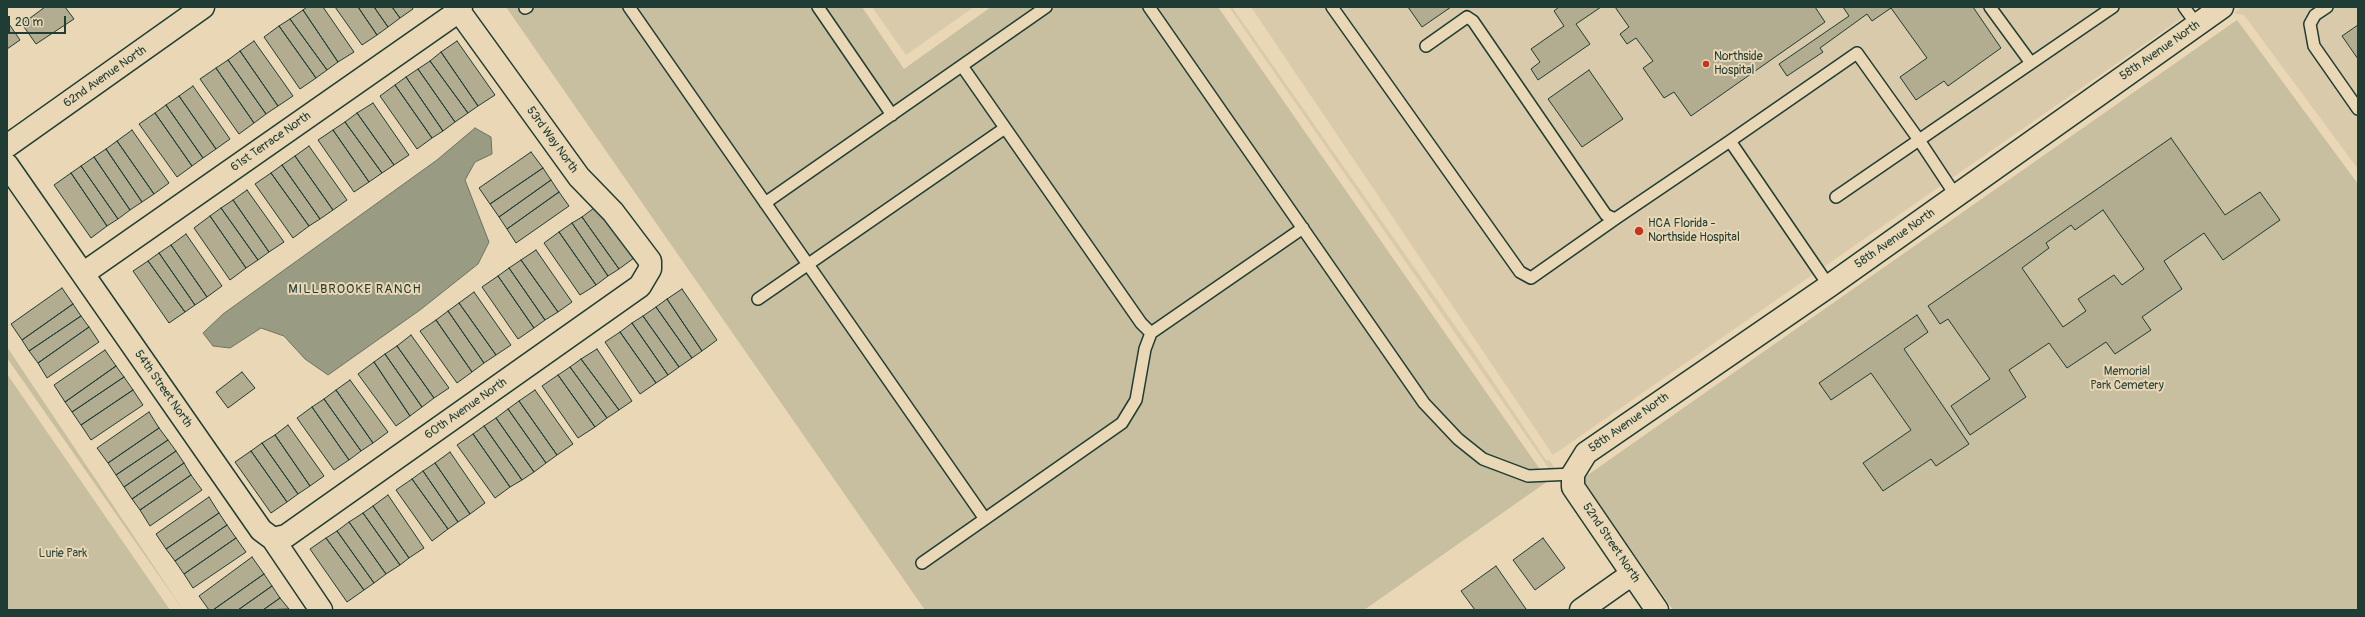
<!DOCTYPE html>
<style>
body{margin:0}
#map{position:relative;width:2365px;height:617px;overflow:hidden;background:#e9d7b5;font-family:Pangolin,sans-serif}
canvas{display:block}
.frame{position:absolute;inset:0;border:8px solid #1f3d34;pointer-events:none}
.scale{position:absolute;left:8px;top:16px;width:58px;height:18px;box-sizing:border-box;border:2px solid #1f3d34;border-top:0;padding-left:5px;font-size:12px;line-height:14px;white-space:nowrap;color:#1f3d34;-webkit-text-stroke:3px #e9d7b5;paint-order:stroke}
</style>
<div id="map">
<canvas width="2365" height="617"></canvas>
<div class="frame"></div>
<div class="scale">20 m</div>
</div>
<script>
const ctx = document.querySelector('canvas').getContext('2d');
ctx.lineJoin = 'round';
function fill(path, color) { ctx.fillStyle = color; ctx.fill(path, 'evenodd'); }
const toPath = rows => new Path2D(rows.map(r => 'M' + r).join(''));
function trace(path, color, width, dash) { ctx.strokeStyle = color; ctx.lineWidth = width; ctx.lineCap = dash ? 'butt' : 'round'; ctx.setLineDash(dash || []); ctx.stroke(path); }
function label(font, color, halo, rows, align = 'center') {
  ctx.font = font + ' Pangolin,sans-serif'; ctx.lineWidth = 4; ctx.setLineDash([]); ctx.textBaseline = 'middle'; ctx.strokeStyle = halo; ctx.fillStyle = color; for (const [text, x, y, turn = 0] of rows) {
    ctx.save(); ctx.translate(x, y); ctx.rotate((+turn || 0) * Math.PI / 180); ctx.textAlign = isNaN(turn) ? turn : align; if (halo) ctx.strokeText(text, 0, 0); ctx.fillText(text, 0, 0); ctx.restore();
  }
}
const built = toPath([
 [872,7,974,7,906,55],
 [1229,7,1232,7,1472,350,1546,460,1550,461,1558,473,1554,476],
 [1251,7,2198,7,1553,455],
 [2242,7,2358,7,2358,169,2244,15,2234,13]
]);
const green = toPath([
 [506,7,862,7,904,69,991,7,1218,7,1548,481,1364,610,925,610],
 [2237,20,2358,184,2358,610,1673,610,1582,479],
 [7,347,58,423,183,610,7,358],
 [7,374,170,610,7,610]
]);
const water = toPath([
 [475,128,491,137,492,154,475,162,465,180,489,242,478,264,420,310,328,375,305,359,284,336,261,328,230,348,213,346,203,333,223,314,437,160,475,128]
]);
const building = toPath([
 [45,7,65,7,74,19,36,44,22,24,45,7],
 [307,7,323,7,354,52,338,62,303,10,307,7],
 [335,7,358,7,377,35,362,45,335,7],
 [358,7,374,7,388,27,377,35,358,7],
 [374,7,392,7,400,18,388,27,374,7],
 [392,7,412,7,413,9,400,18,392,7],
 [1408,7,1451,7,1422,27,1408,7],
 [1559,7,1601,7,1576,24,1590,44,1538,80,1531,69,1540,62,1531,49,1564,26,1554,11,1559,7],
 [1615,7,1815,7,1825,22,1691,116,1674,92,1664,98,1643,68,1653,61,1636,38,1627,44,1620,34,1629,27,1615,7],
 [1843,7,1973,7,2001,48,1948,86,1944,81,1916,100,1900,77,1927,58,1891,8,1872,21,1867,14,1820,48,1823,52,1787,76,1779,64,1849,16,1843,7],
 [303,10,338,62,327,70,290,19,303,10],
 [290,19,327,70,316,78,279,26,290,19],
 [7,21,20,40,7,49,7,21],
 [2358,25,2358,59,2342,36,2358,25],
 [279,26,316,78,300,89,264,37,279,26],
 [254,41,293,96,278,106,240,51,254,41],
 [457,41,495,95,478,106,441,52,457,41],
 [240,51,278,106,266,114,228,60,240,51],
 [441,52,478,106,468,113,430,61,441,52],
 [228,60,266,114,254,123,216,68,228,60],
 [430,61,468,113,455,122,418,69,430,61],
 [216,68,254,123,239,134,200,79,216,68],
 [418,69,455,122,443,131,406,77,418,69],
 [1589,70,1623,119,1582,147,1548,99,1589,70],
 [406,77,443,131,432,138,395,85,406,77],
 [395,85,432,138,417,149,380,96,395,85],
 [193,86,230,139,216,149,179,96,193,86],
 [179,96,216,149,203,158,166,105,179,96],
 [373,103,409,155,394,165,357,113,373,103],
 [166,105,203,158,192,166,155,113,166,105],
 [155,113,192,166,177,177,139,124,155,113],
 [357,113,394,165,382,173,345,122,357,113],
 [345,122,382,173,369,182,333,130,345,122],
 [132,130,169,183,154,194,117,141,132,130],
 [333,130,369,182,354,192,318,140,333,130],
 [2171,138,2225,215,2260,192,2280,220,2223,260,2204,233,2164,261,2182,289,2142,317,2151,330,2115,354,2106,342,2067,368,2049,343,2009,370,2026,397,1970,435,1951,406,1990,379,1948,319,1940,324,1928,306,2171,138],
 [2103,210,2144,269,2122,285,2114,275,2078,299,2086,311,2063,327,2022,268,2049,248,2046,243,2071,225,2075,230,2103,210],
 [117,141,154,194,142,202,106,149,117,141],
 [309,146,347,200,333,210,295,156,309,146],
 [106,149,142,202,130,210,94,157,106,149],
 [531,152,543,168,490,204,479,188,531,152],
 [295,156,333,210,320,219,282,165,295,156],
 [94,157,130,210,118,219,81,166,94,157],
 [282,165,320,219,309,226,271,173,282,165],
 [81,166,118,219,107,226,71,173,81,166],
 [543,168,551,180,499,217,490,204,543,168],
 [71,173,107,226,91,238,54,185,71,173],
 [271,173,309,226,293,238,255,184,271,173],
 [551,180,559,192,507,229,499,217,551,180],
 [247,190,284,242,269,252,233,200,247,190],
 [559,192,569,206,516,243,507,229,559,192],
 [233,200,269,252,258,260,221,208,233,200],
 [598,205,634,258,619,269,582,217,598,205],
 [221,208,258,260,246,268,210,216,221,208],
 [210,216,246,268,230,280,194,228,210,216],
 [582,217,619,269,608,276,572,223,582,217],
 [572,223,608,276,596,285,559,232,572,223],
 [559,232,596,285,580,295,544,243,559,232],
 [186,234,222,286,207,297,171,245,186,234],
 [171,245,207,297,195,305,159,253,171,245],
 [536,250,572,302,558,312,521,260,536,250],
 [159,253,195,305,185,312,148,261,159,253],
 [521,260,558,312,545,320,509,268,521,260],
 [148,261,185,312,169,323,133,271,148,261],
 [509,268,545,320,534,328,498,276,509,268],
 [498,276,534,328,518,339,482,287,498,276],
 [62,288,73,304,22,340,11,324,62,288],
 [682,289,717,340,702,351,667,299,682,289],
 [474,292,511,345,496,355,459,303,474,292],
 [667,299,702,351,692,358,656,307,667,299],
 [459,303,496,355,484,363,448,311,459,303],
 [73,304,81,316,29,351,22,340,73,304],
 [656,307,692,358,679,367,643,316,656,307],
 [448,311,484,363,472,372,436,320,448,311],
 [1917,315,1928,332,1904,349,1969,444,1936,466,1931,459,1883,491,1863,463,1911,430,1871,373,1831,400,1819,383,1917,315],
 [81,316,89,327,38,363,29,351,81,316],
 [643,316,679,367,668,375,632,323,643,316],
 [436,320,472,372,457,383,420,331,436,320],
 [632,323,668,375,656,383,620,332,632,323],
 [89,327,99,342,47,378,38,363,89,327],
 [620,332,656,383,640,394,605,342,620,332],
 [411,335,449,388,434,398,397,346,411,335],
 [397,346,434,398,422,407,385,354,397,346],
 [597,349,632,401,619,410,581,359,597,349],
 [105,350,116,366,65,402,54,385,105,350],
 [385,354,422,407,410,416,374,362,385,354],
 [581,359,619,410,607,418,570,367,581,359],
 [374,362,410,416,396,426,358,374,374,362],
 [116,366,124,377,72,412,65,402,116,366],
 [570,367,607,418,595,427,558,375,570,367],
 [242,372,255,388,228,408,216,392,242,372],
 [558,375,595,427,578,438,542,386,558,375],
 [124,377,133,390,81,425,72,412,124,377],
 [350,380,388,432,373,443,336,390,350,380],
 [133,390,143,405,91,440,81,425,133,390],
 [336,390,373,443,361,451,324,399,336,390],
 [535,390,573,444,557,455,519,401,535,390],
 [324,399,361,451,349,460,312,407,324,399],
 [519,401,557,455,546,463,508,409,519,401],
 [312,407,349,460,334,470,297,418,312,407],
 [508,409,546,463,534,472,496,418,508,409],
 [149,412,159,428,108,463,97,448,149,412],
 [496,418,534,472,522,480,484,426,496,418],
 [288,425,324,476,310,486,275,435,288,425],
 [484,426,522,480,510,487,473,434,484,426],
 [159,428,168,440,116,475,108,463,159,428],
 [473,434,510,487,495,498,457,445,473,434],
 [275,435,310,486,298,494,262,443,275,435],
 [168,440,176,451,124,487,116,475,168,440],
 [262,443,298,494,287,502,251,451,262,443],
 [176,451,184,463,132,499,124,487,176,451],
 [251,451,287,502,271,513,235,462,251,451],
 [450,452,485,503,470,514,435,463,450,452],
 [184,463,191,475,140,510,132,499,184,463],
 [435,463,470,514,458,522,423,471,435,463],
 [423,471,458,522,448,529,412,479,423,471],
 [191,475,202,490,150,526,140,510,191,475],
 [412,479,448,529,432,541,396,490,412,479],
 [388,495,424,548,409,558,373,506,388,495],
 [209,497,219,513,166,549,156,534,209,497],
 [373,506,409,558,400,565,363,513,373,506],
 [219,513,227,525,175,561,166,549,219,513],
 [363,513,400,565,386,574,349,522,363,513],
 [349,522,386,574,374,583,337,531,349,522],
 [227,525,236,538,184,574,175,561,227,525],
 [337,531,374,583,364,590,326,538,337,531],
 [236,538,246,552,193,588,184,574,236,538],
 [326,538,364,590,347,602,310,549,326,538],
 [1543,538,1565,568,1535,590,1513,560,1543,538],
 [252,557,264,574,213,610,209,610,199,596,252,557],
 [1496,566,1526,609,1524,610,1475,610,1461,591,1496,566],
 [264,574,272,586,238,610,213,610,264,574],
 [272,586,280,598,263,610,238,610,272,586],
 [280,598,289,609,263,610,280,598]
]);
const service = toPath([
 [629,7,985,519],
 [818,7,892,115],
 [1149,7,1424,403,1458,439,1483,459,1528,476,1573,474],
 [1332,7,1520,272,1531,278,1615,219],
 [1990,7,2031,63],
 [2184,7,2197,25],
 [2327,7,2315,15,2310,24,2314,46,2358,109],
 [525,8,527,7],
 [1426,46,1467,17,1473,21,1606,215,1615,219,1730,141],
 [962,66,1141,323,1151,333],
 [1956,196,1919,140,2113,7],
 [765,203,1046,7],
 [1829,286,1730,141,1857,53,1919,140,1836,197],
 [758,299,1005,128],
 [922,563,1122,423,1136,400,1145,349,1151,333,1303,228]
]);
const minor = toPath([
 [7,165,261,530,273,539,321,610],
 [84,273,459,11,461,7],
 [273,539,286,536,640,286,650,269,650,261,613,212,579,177,459,11],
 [1581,610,1632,574],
 [1657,610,1573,487,1573,474,1586,453,1829,286,2222,7]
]);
const tertiary = toPath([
 [7,146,203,7]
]);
const markers = [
 [1706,64,4,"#c8321e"],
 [1639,231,5,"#c8321e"]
];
const streetNames = [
 ["58th Avenue North",2160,51,-35],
 ["62nd Avenue North",105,77,-35],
 ["53rd Way North",552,140,54],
 ["61st Terrace North",271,142,-35],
 ["58th Avenue North",1895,239,-35],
 ["54th Street North",163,389,55],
 ["60th Avenue North",466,409,-35],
 ["58th Avenue North",1629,423,-35],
 ["52nd Street North",1611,543,56]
];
const poiNames = [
 ["Northside",1714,57],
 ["Hospital",1714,71],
 ["HCA Florida -",1648,224],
 ["Northside Hospital",1648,238]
];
const parkNames = [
 ["Memorial",2127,372],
 ["Park Cemetery",2127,386],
 ["Lurie Park",63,554]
];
const neighbourhoodNames = [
 ["MILLBROOKE RANCH",355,290]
];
fill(built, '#d8caaa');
fill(green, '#c8bea0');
fill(water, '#999b82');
trace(water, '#687563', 1);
fill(building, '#b2ac91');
trace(building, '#1f3d34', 1);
trace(service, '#1f3d34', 14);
trace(minor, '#1f3d34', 25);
trace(tertiary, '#1f3d34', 25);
trace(service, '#e9d7b5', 11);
trace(minor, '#e9d7b5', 22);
trace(tertiary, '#e9d7b5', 22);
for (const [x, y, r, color] of markers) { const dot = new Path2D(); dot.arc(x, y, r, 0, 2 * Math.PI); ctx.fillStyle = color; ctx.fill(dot); trace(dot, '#e9d7b5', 1.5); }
label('12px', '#1f3d34', '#e9d7b5', streetNames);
label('12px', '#1f3d34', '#e9d7b5', poiNames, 'left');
label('12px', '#304a3f', '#e9d7b5', parkNames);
ctx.letterSpacing = '1px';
label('13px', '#1f3d34', '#e9d7b5', neighbourhoodNames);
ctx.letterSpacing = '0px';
</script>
